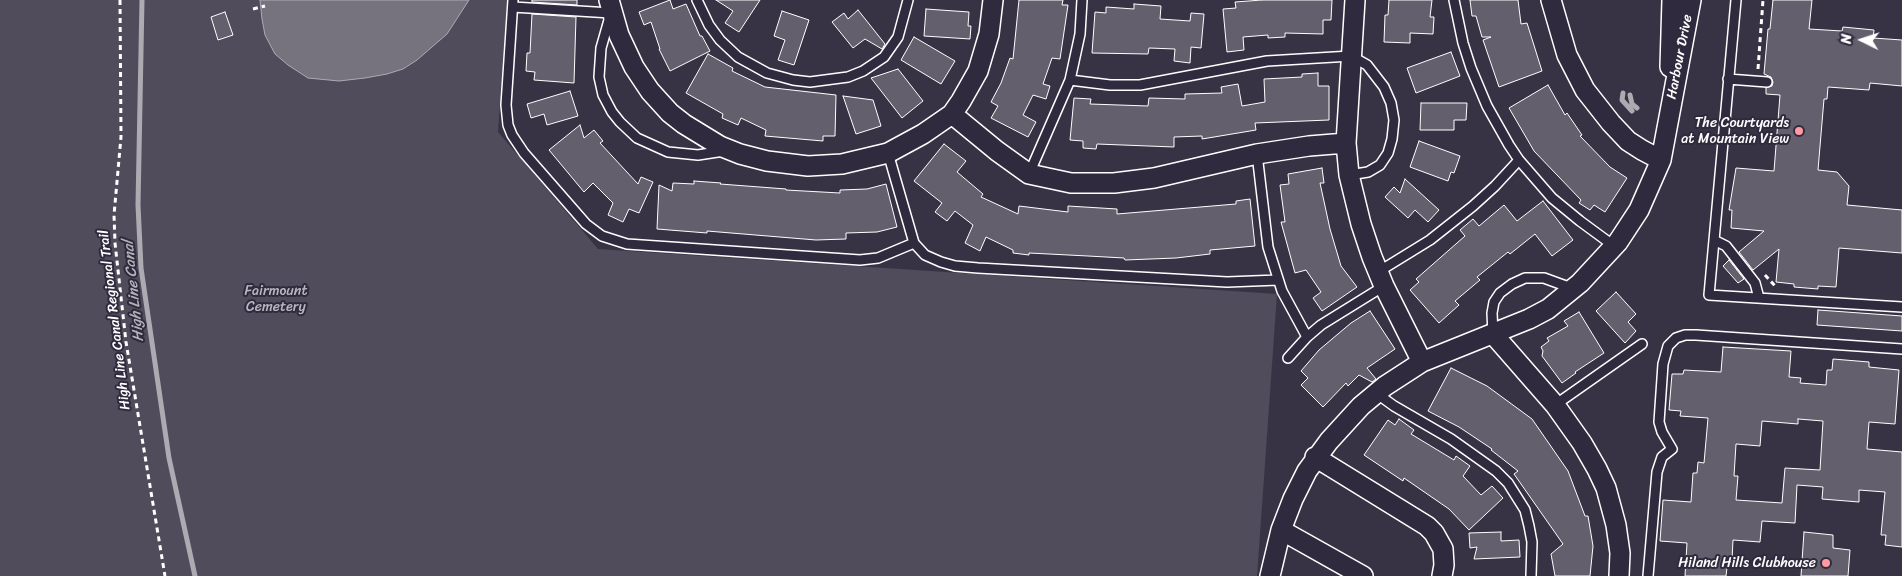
<!DOCTYPE html>
<style>
body{margin:0}
#map{position:relative;width:1902px;height:576px;overflow:hidden;background:#373345;font-family:Sriracha,sans-serif}
canvas{display:block}
.north{position:absolute;left:1837px;top:15px;width:50px;height:50px;-webkit-text-stroke:4px #2f2a3d;paint-order:stroke;rotate:274deg;font-size:14px;font-weight:700;line-height:20px;text-align:center;color:#fff}
.north::after{content:'';display:block;margin:auto;width:18px;height:22px;background:#fff;clip-path:polygon(50% 0,100% 100%,50% 72%,0 100%)}
</style>
<div id="map">
<canvas width="1902" height="576"></canvas>
<div class="north">N</div>
</div>
<script>
const ctx = document.querySelector('canvas').getContext('2d');
ctx.lineJoin = 'round';
function fill(path, color) { ctx.fillStyle = color; ctx.fill(path, 'evenodd'); }
const toPath = rows => new Path2D(rows.map(r => 'M' + r).join(''));
function trace(path, color, width, dash) { ctx.strokeStyle = color; ctx.lineWidth = width; ctx.lineCap = dash ? 'butt' : 'round'; ctx.setLineDash(dash || []); ctx.stroke(path); }
function label(font, color, halo, rows, align = 'center') {
  ctx.font = font + ' Sriracha,sans-serif'; ctx.lineWidth = 4; ctx.setLineDash([]); ctx.textBaseline = 'middle'; ctx.strokeStyle = halo; ctx.fillStyle = color; for (const [text, x, y, turn = 0] of rows) {
    ctx.save(); ctx.translate(x, y); ctx.rotate((+turn || 0) * Math.PI / 180); ctx.textAlign = isNaN(turn) ? turn : align; if (halo) ctx.strokeText(text, 0, 0); ctx.fillText(text, 0, 0); ctx.restore();
  }
}
const green = toPath([
 [0,0,507,0,498,132,598,249,1277,294,1257,576,0,576]
]);
const water = toPath([
 [260,0,469,0,447,34,417,60,403,69,387,74,365,78,339,81,308,78,288,65,275,54,265,35,262,19,260,0]
]);
const stream = toPath([
 [142,0,138,205,141,268,169,458,195,576],
 [1623,93,1622,100,1632,111],
 [1630,95,1632,104,1637,108]
]);
const building = toPath([
 [532,0,577,0,577,5,532,2,532,0],
 [670,0,673,9,686,4,700,36,702,36,710,51,670,71,659,49,660,49,651,22,644,25,639,12,670,0],
 [716,0,760,0,739,32,725,23,733,11,716,0],
 [1019,0,1063,0,1062,5,1068,5,1060,59,1052,58,1043,84,1050,86,1046,99,1033,95,1023,115,1036,122,1028,137,991,118,998,106,991,102,1001,83,1010,58,1013,59,1019,0],
 [1262,0,1332,0,1331,20,1323,20,1323,34,1285,33,1285,37,1268,38,1268,35,1243,37,1244,50,1227,52,1223,9,1236,8,1235,2,1262,0],
 [1389,0,1432,0,1430,17,1434,17,1433,34,1410,33,1410,43,1384,42,1385,15,1388,15,1389,0],
 [1470,0,1518,0,1521,24,1527,23,1542,71,1499,87,1483,40,1491,37,1482,37,1476,16,1472,16,1470,0],
 [1773,0,1812,0,1809,29,1842,31,1843,27,1874,30,1873,38,1902,40,1902,86,1870,83,1869,90,1828,87,1827,99,1824,99,1818,170,1837,172,1849,186,1847,205,1902,210,1902,253,1839,248,1836,287,1818,286,1818,289,1794,287,1794,284,1776,282,1779,249,1753,270,1739,252,1764,231,1731,228,1732,210,1729,210,1736,168,1774,171,1780,95,1766,94,1766,88,1772,86,1773,82,1771,77,1764,74,1768,29,1770,29,1773,0],
 [1134,4,1161,6,1160,19,1190,21,1191,13,1204,14,1201,48,1191,47,1190,63,1174,61,1175,49,1149,48,1148,54,1092,53,1095,12,1106,13,1106,7,1134,9,1134,4],
 [926,9,969,12,968,26,971,26,970,39,924,36,926,9],
 [858,10,885,44,882,49,865,39,853,48,832,22,844,13,848,19,858,10],
 [782,11,809,20,794,65,778,60,785,40,774,36,782,11],
 [225,12,233,35,218,40,211,17,225,12],
 [532,14,576,17,574,83,534,80,535,72,526,71,527,53,530,53,532,14],
 [914,37,955,61,941,84,901,60,914,37],
 [1451,52,1460,76,1416,93,1407,68,1451,52],
 [708,54,733,68,732,71,765,87,836,95,835,136,823,136,823,141,765,136,766,130,741,118,738,125,722,118,723,114,686,93,708,54],
 [898,69,923,101,902,118,871,78,898,69],
 [1318,73,1318,86,1329,86,1329,120,1255,123,1256,130,1202,139,1202,136,1174,137,1174,147,1097,144,1096,149,1083,148,1083,141,1070,140,1074,98,1091,99,1090,104,1148,106,1149,98,1185,99,1185,94,1222,93,1221,87,1238,84,1242,106,1265,102,1264,79,1302,77,1302,74,1318,73],
 [1548,85,1565,115,1567,113,1582,135,1580,136,1610,167,1627,178,1605,212,1594,205,1590,210,1579,203,1581,200,1534,151,1509,108,1548,85],
 [570,91,578,116,547,125,544,114,531,118,527,104,570,91],
 [843,96,873,100,881,126,856,134,843,96],
 [1421,103,1467,103,1466,120,1454,120,1454,130,1420,130,1421,103],
 [580,125,584,138,594,130,603,141,600,143,638,184,641,177,653,182,639,213,629,209,623,222,608,215,613,203,593,183,584,192,549,150,580,125],
 [1419,141,1460,156,1454,173,1451,172,1448,181,1410,167,1419,141],
 [944,144,966,161,957,172,983,194,981,197,1018,214,1019,206,1068,212,1068,206,1117,209,1117,214,1236,204,1236,201,1250,199,1255,246,1210,250,1210,254,1176,258,1125,260,1124,258,1088,256,1029,253,1029,255,1013,253,1013,250,986,237,980,251,965,243,973,225,955,211,947,221,935,212,942,203,914,181,944,144],
 [1322,168,1324,183,1320,183,1330,229,1341,266,1357,287,1322,311,1313,298,1321,292,1306,270,1295,273,1281,222,1285,222,1280,185,1289,184,1288,174,1322,168],
 [1405,179,1439,210,1428,222,1415,210,1408,218,1385,197,1394,187,1400,193,1405,179],
 [694,181,721,183,720,184,786,189,786,190,840,193,840,190,867,189,886,184,897,227,877,232,846,233,846,239,816,240,707,231,707,233,657,229,659,185,672,191,673,183,694,184,694,181],
 [1543,201,1573,240,1552,256,1535,234,1510,254,1508,252,1477,277,1480,280,1455,301,1459,305,1439,323,1410,290,1419,282,1416,279,1465,236,1460,230,1473,219,1479,226,1504,205,1517,221,1543,201],
 [1729,260,1744,279,1738,283,1723,266,1729,260],
 [1616,292,1636,314,1628,322,1636,331,1625,343,1596,311,1616,292],
 [1818,310,1902,316,1902,331,1817,325,1818,310],
 [1370,311,1395,349,1367,368,1376,379,1372,382,1359,375,1348,386,1346,383,1323,407,1301,385,1308,378,1301,371,1319,350,1351,323,1370,311],
 [1579,312,1604,353,1575,372,1576,373,1562,383,1542,356,1543,351,1541,347,1549,341,1547,338,1568,326,1564,321,1579,312],
 [1723,347,1791,351,1789,377,1801,378,1800,383,1826,385,1827,370,1832,370,1833,359,1869,362,1869,367,1899,370,1895,424,1869,422,1867,449,1902,452,1902,547,1885,545,1886,535,1881,535,1885,492,1859,490,1859,502,1822,499,1823,487,1797,485,1795,523,1762,521,1760,542,1733,540,1732,560,1728,559,1726,576,1685,576,1687,543,1660,541,1663,500,1691,502,1693,473,1697,473,1698,462,1704,463,1708,418,1680,416,1681,411,1669,410,1672,374,1683,374,1684,370,1721,372,1723,347],
 [1798,419,1823,421,1820,470,1785,468,1782,503,1736,500,1738,476,1734,476,1736,444,1760,446,1762,421,1798,424,1798,419],
 [1451,368,1487,386,1532,419,1568,471,1585,516,1588,516,1593,546,1590,576,1555,576,1551,554,1563,544,1514,474,1518,471,1491,450,1492,449,1459,427,1428,411,1451,368],
 [1399,419,1414,430,1411,434,1454,460,1456,456,1470,466,1463,476,1481,495,1492,486,1503,498,1469,530,1449,509,1404,478,1403,481,1364,455,1388,420,1395,425,1399,419],
 [1501,532,1501,541,1519,540,1520,557,1474,559,1477,547,1470,548,1469,533,1501,532],
 [1804,532,1833,535,1833,548,1850,550,1848,576,1801,576,1804,532]
]);
const path = toPath([
 [120,0,121,137,114,215,115,243,126,342,165,576],
 [253,9,265,6],
 [1758,69,1763,0],
 [1765,275,1776,287]
]);
const lane = toPath([
 [513,0,506,105,508,125,512,135,524,153,586,224,602,236,627,244,860,260,878,258,914,243],
 [697,0,709,25,720,40,738,57,767,73,793,80,810,82,848,77,863,71,884,57,898,37,908,0],
 [1454,0,1463,43,1471,68,1487,106,1509,145,1519,160,1552,198,1580,221,1614,246],
 [1736,0,1709,295,1902,307],
 [513,7,611,13,601,48,599,77,603,95,612,112,620,122,637,138,668,152,698,155,724,151],
 [1728,79,1767,82],
 [1070,80,1110,85,1140,85,1267,61,1351,56,1367,65,1384,87,1391,103,1394,120,1392,139,1388,153,1380,165,1368,172,1349,175],
 [888,153,914,243,925,255,941,262,955,266,978,268,1227,282,1278,280],
 [1257,154,1268,247,1282,291,1307,337],
 [1029,174,1070,80,1080,34,1082,0],
 [1714,240,1726,246,1755,283,1759,298],
 [1378,272,1430,240,1473,206,1495,186,1519,160],
 [1493,334,1492,313,1494,302,1500,293,1512,284,1525,278,1544,278,1574,289],
 [1288,358,1307,337,1321,325,1384,286],
 [1376,393,1394,406,1451,439,1496,471,1508,483,1525,510,1529,526,1532,542,1531,576],
 [1555,405,1642,344],
 [1648,576,1657,472,1662,457,1672,449,1662,432,1659,422,1663,364,1668,346,1676,338,1685,335,1696,335,1902,349]
]);
const street = toPath([
 [609,0,619,35,634,67,650,91,670,113,684,124,720,146,740,154,767,161,808,166,842,164,888,153,923,134,952,114,961,101,978,71,989,34,993,0],
 [1355,0,1346,143,1349,175,1361,224,1372,257,1384,286,1422,362],
 [1551,0,1567,55,1585,90,1611,123,1628,141,1642,150,1661,160],
 [1670,67,1672,0],
 [952,114,997,151,1029,174,1071,183,1114,183,1154,178,1257,154,1309,146,1346,143],
 [1493,334,1555,405,1582,443,1597,469,1606,488,1616,525,1620,553,1619,576],
 [1315,457,1427,526,1434,533,1443,549,1444,565,1442,576],
 [1281,530,1363,576],
 [1270,576,1281,530,1293,499,1307,471,1329,441,1361,406,1385,386,1422,362,1529,319,1548,309,1580,283,1618,242,1639,210,1661,160,1691,0]
]);
const markers = [
 [1799,131,5,"#ff9aa2"],
 [1826,563,5,"#ff9aa2"]
];
const streetNames = [
 ["Harbour Drive",1680,57,-79],
 ["High Line Canal Regional Trail",115,320,-97]
];
const poiNames = [
 ["The Courtyards",1789,123],
 ["at Mountain View",1789,139],
 ["Hiland Hills Clubhouse",1816,563]
];
const parkNames = [
 ["Fairmount",276,291],
 ["Cemetery",276,307]
];
const waterNames = [
 ["High Line Canal",134,291,-96]
];
fill(green, '#514c5c');
fill(water, '#76737f');
trace(water, '#adabb2', 1);
trace(stream, '#adabb2', 5);
fill(building, '#635f6d');
trace(building, '#fff', 1);
trace(lane, '#fff', 12);
trace(street, '#fff', 22);
trace(path, '#fff', 3, [5, 4]);
trace(lane, '#2f2a3d', 9);
trace(street, '#2f2a3d', 19);
for (const [x, y, r, color] of markers) { const dot = new Path2D(); dot.arc(x, y, r, 0, 2 * Math.PI); ctx.fillStyle = color; ctx.fill(dot); trace(dot, '#2f2a3d', 2); }
label('14px', '#fff', '#2f2a3d', streetNames);
label('14px', '#fff', '#2f2a3d', poiNames, 'right');
label('14px', '#b9b7be', '#2f2a3d', parkNames);
label('italic 15px', '#b4b2b9', '#2f2a3d', waterNames);
</script>
